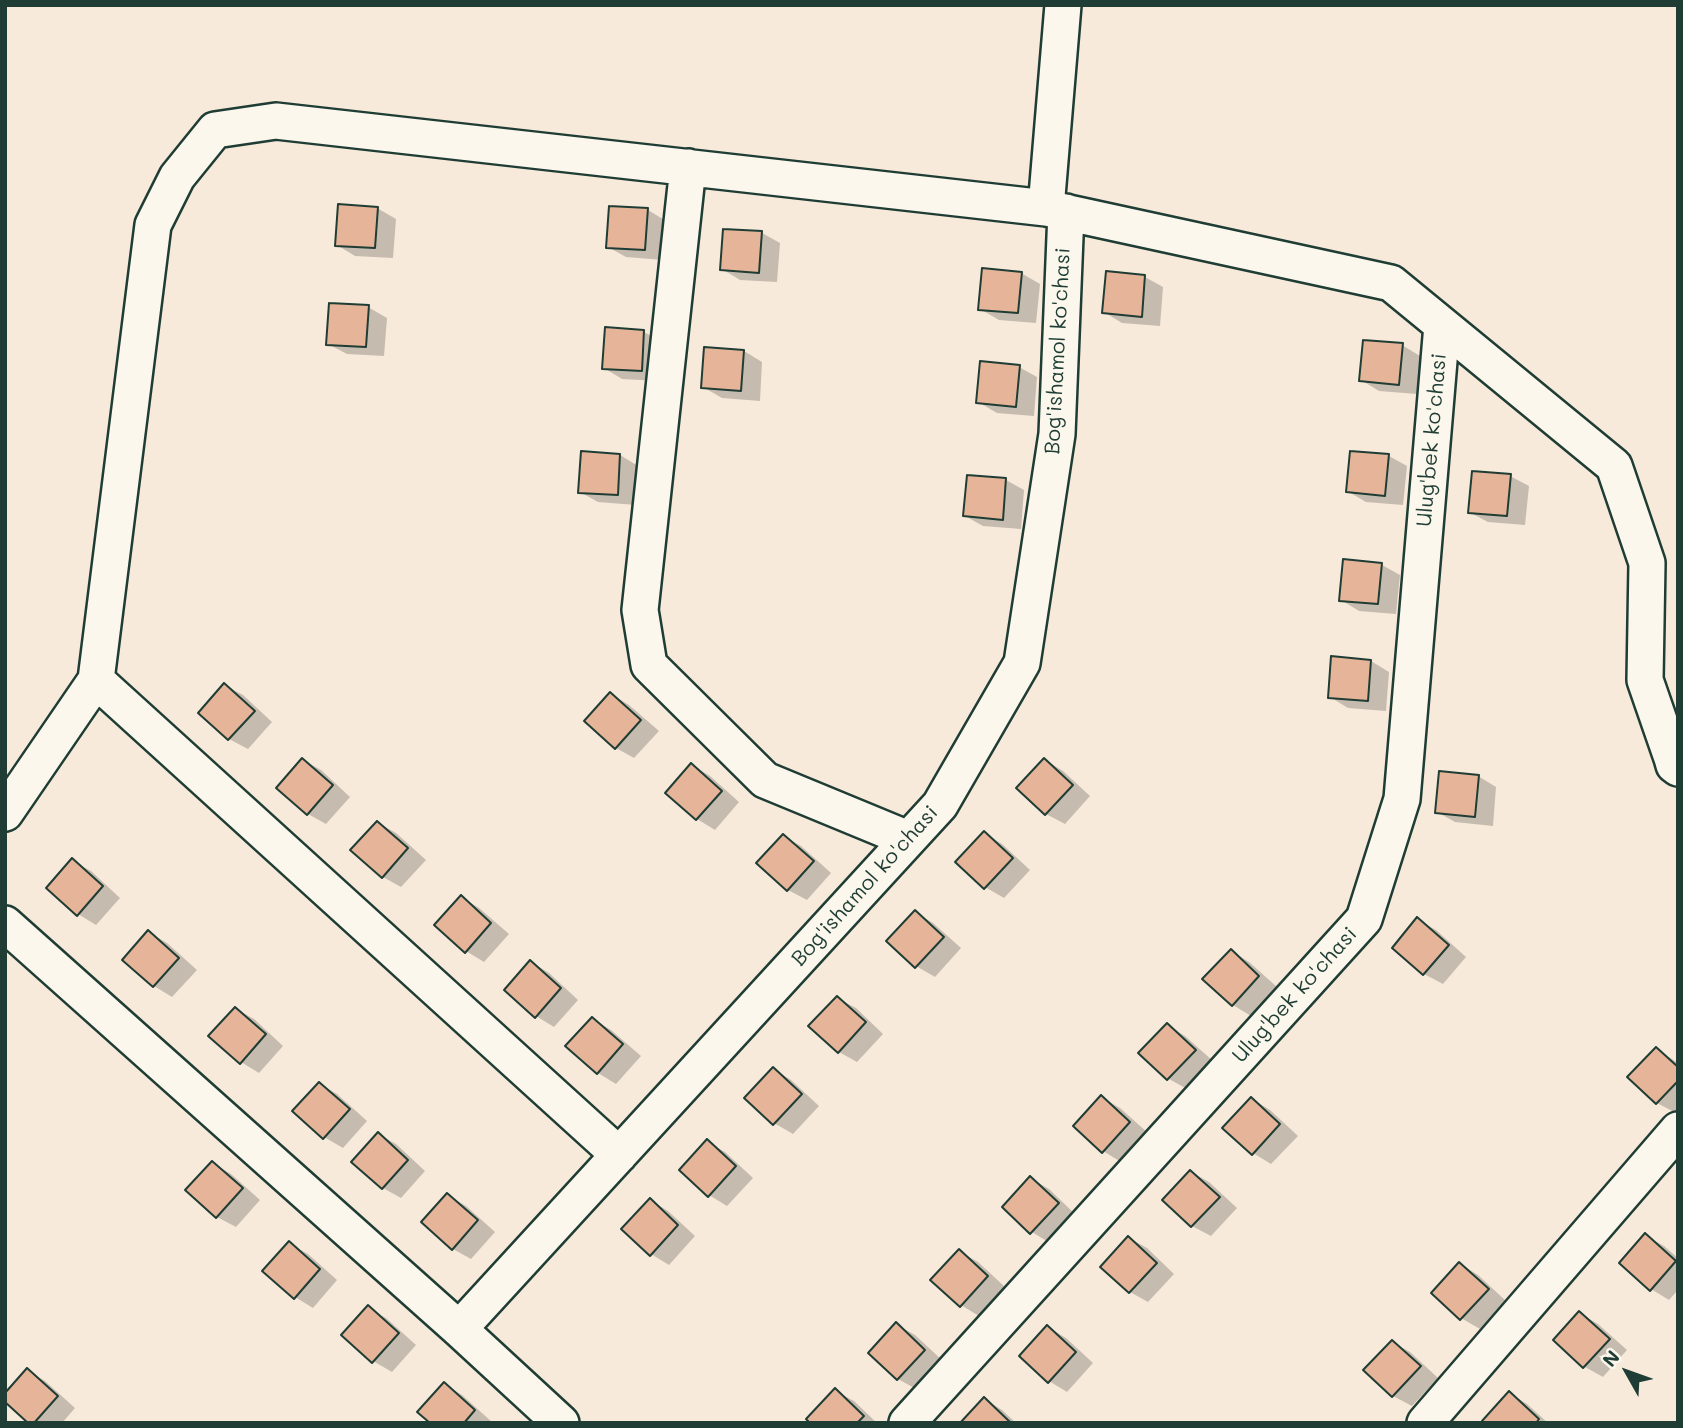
<!DOCTYPE html>
<style>
body{margin:0}
#map{position:relative;width:1683px;height:1428px;overflow:hidden;background:#f7eadb;font-family:Mali,sans-serif}
canvas{display:block}
.frame{position:absolute;inset:0;border:7px solid #1f3d34;pointer-events:none}
.north{position:absolute;left:1592px;top:1337px;width:70px;height:70px;-webkit-text-stroke:5px #fbf7ec;paint-order:stroke;rotate:310deg;font-size:19px;font-weight:700;line-height:28px;text-align:center;color:#1f3d34}
.north::after{content:'';display:block;margin:auto;width:24px;height:32px;background:#1f3d34;clip-path:polygon(50% 0,100% 100%,50% 72%,0 100%)}
</style>
<div id="map">
<canvas width="1683" height="1428"></canvas>
<div class="frame"></div>
<div class="north">N</div>
</div>
<script>
const ctx = document.querySelector('canvas').getContext('2d');
ctx.lineJoin = 'round';
function fill(path, color) { ctx.fillStyle = color; ctx.fill(path, 'evenodd'); }
const toPath = rows => new Path2D(rows.map(r => 'M' + r).join(''));
function trace(path, color, width, dash) { ctx.strokeStyle = color; ctx.lineWidth = width; ctx.lineCap = dash ? 'butt' : 'round'; ctx.setLineDash(dash || []); ctx.stroke(path); }
function label(font, color, halo, rows, align = 'center') {
  ctx.font = font + ' Mali,sans-serif'; ctx.lineWidth = 6; ctx.setLineDash([]); ctx.textBaseline = 'middle'; ctx.strokeStyle = halo; ctx.fillStyle = color; for (const [text, x, y, turn = 0] of rows) {
    ctx.save(); ctx.translate(x, y); ctx.rotate((+turn || 0) * Math.PI / 180); ctx.textAlign = isNaN(turn) ? turn : align; if (halo) ctx.strokeText(text, 0, 0); ctx.fillText(text, 0, 0); ctx.restore();
  }
}
const shadow = toPath([
 [377,208,396,219,393,258,355,256,337,245],
 [648,210,666,221,663,260,626,257,608,247],
 [762,233,780,243,777,282,740,280,722,269],
 [1021,273,1040,284,1036,323,999,320,980,309],
 [1107,273,1145,277,1163,287,1160,326,1122,323,1104,312],
 [368,307,387,318,384,356,347,354,328,344],
 [644,332,662,342,660,381,622,379,604,368],
 [1402,345,1420,356,1417,394,1379,391,1361,380],
 [744,351,762,362,760,401,722,398,703,387],
 [1019,367,1037,377,1034,416,997,413,978,402],
 [620,455,638,466,636,505,598,502,580,492],
 [1389,456,1407,466,1403,505,1366,502,1347,491],
 [968,476,1006,480,1024,490,1021,529,983,526,965,516],
 [1510,476,1529,486,1525,525,1488,522,1469,512],
 [1382,565,1400,575,1396,614,1359,611,1341,600],
 [1371,661,1389,672,1386,711,1348,708,1330,697],
 [224,685,243,695,272,722,248,749,229,739,200,712],
 [611,694,629,705,659,731,634,758,616,748,586,721],
 [303,760,321,770,350,797,326,824,308,814],
 [1045,760,1063,771,1090,796,1065,824,1046,814,1018,788],
 [692,765,710,776,739,802,715,830,697,819],
 [1478,776,1496,787,1493,826,1455,822,1437,812],
 [378,823,396,833,426,860,401,887,383,877],
 [984,833,1002,844,1030,870,1004,898,985,887],
 [783,836,801,846,831,873,807,900,788,890],
 [72,861,91,871,120,898,96,925,78,914],
 [461,897,479,908,509,934,484,962,466,951],
 [915,912,933,923,961,948,935,977,916,966],
 [1418,920,1436,930,1466,957,1443,984,1424,974],
 [148,932,167,943,197,970,172,997,154,986],
 [1231,951,1249,962,1277,987,1251,1016,1233,1005],
 [531,962,549,973,578,1000,554,1027,536,1016],
 [837,998,856,1008,883,1034,857,1062,839,1052],
 [236,1009,254,1019,283,1046,259,1073,241,1062],
 [593,1019,611,1030,641,1056,616,1084,598,1073],
 [1167,1025,1185,1036,1213,1061,1187,1089,1169,1079,1141,1053],
 [1656,1049,1678,1063,1678,1111,1676,1113,1657,1103,1629,1077],
 [773,1069,791,1080,819,1106,793,1134,774,1123],
 [319,1084,337,1094,367,1121,343,1148,324,1137],
 [1101,1097,1120,1108,1148,1133,1121,1162,1103,1151],
 [1252,1099,1270,1110,1298,1136,1271,1164,1253,1153],
 [378,1134,396,1144,425,1171,401,1198,383,1188],
 [707,1142,725,1152,753,1178,727,1206,709,1195],
 [212,1163,231,1174,260,1200,236,1227,217,1217,187,1190],
 [1191,1172,1209,1182,1237,1208,1211,1236,1192,1226],
 [1030,1178,1049,1189,1076,1215,1050,1243,1032,1232,1004,1207],
 [447,1195,466,1206,495,1232,471,1259,453,1249],
 [650,1200,668,1211,695,1236,669,1265,651,1254],
 [1646,1236,1664,1246,1678,1258,1678,1290,1669,1300,1651,1289],
 [1129,1238,1147,1248,1174,1274,1148,1302,1130,1292],
 [290,1244,308,1254,337,1280,313,1308,295,1297],
 [959,1251,978,1262,1005,1287,979,1316,961,1305],
 [1460,1264,1478,1275,1506,1301,1480,1329,1461,1318],
 [368,1308,386,1318,416,1345,392,1372,373,1361],
 [1579,1313,1598,1324,1627,1350,1603,1377,1585,1367,1555,1340],
 [897,1325,915,1335,943,1361,916,1389,898,1379],
 [1047,1327,1066,1338,1093,1363,1067,1392,1049,1381],
 [1392,1342,1410,1352,1438,1378,1412,1406,1393,1396,1365,1370],
 [27,1371,45,1381,75,1408,62,1423,31,1423],
 [444,1384,462,1395,492,1422,432,1423],
 [835,1391,854,1401,877,1423,813,1423],
 [1509,1393,1527,1404,1548,1423,1487,1423],
 [984,1399,1002,1410,1016,1423,962,1423]
]);
const building = toPath([
 [338,204,378,207,375,248,335,246,338,204],
 [609,206,648,208,645,250,606,248,609,206],
 [723,229,762,231,759,273,720,270,723,229],
 [982,268,1022,272,1018,313,978,310,982,268],
 [1106,271,1145,275,1142,317,1102,313,1106,271],
 [329,303,369,305,366,347,326,345,329,303],
 [605,327,644,330,642,371,602,369,605,327],
 [1363,340,1403,343,1399,385,1359,381,1363,340],
 [704,347,744,350,741,391,701,388,704,347],
 [980,361,1020,365,1016,407,976,403,980,361],
 [581,451,620,454,618,495,578,493,581,451],
 [1350,451,1389,454,1385,496,1346,492,1350,451],
 [1472,471,1511,474,1507,516,1468,513,1472,471],
 [967,475,1006,478,1003,520,963,516,967,475],
 [1343,559,1382,563,1378,604,1339,601,1343,559],
 [1331,656,1371,660,1368,701,1328,698,1331,656],
 [224,683,255,711,228,740,198,713,224,683],
 [610,692,641,720,615,749,584,721,610,692],
 [302,758,333,785,307,815,276,788,302,758],
 [1044,758,1073,785,1045,815,1016,788,1044,758],
 [691,763,722,791,696,820,665,793,691,763],
 [1439,771,1479,775,1475,817,1435,813,1439,771],
 [377,821,408,848,382,878,350,850,377,821],
 [984,831,1013,858,984,889,955,862,984,831],
 [783,834,814,861,787,891,756,863,783,834],
 [72,858,103,886,77,916,46,888,72,858],
 [461,895,491,923,465,953,434,925,461,895],
 [915,910,944,937,915,968,886,941,915,910],
 [1417,917,1449,945,1423,975,1392,948,1417,917],
 [148,930,179,958,153,987,122,960,148,930],
 [1231,949,1259,976,1232,1006,1202,979,1231,949],
 [530,960,561,988,535,1018,504,990,530,960],
 [837,996,866,1022,838,1053,808,1026,837,996],
 [235,1007,266,1034,240,1064,208,1036,235,1007],
 [592,1017,623,1044,597,1074,565,1046,592,1017],
 [1167,1023,1196,1050,1167,1080,1138,1053,1167,1023],
 [1656,1047,1678,1067,1678,1081,1656,1104,1627,1077,1656,1047],
 [773,1067,802,1094,773,1125,744,1098,773,1067],
 [319,1082,350,1109,323,1139,292,1111,319,1082],
 [1101,1095,1130,1122,1102,1153,1073,1126,1101,1095],
 [1251,1097,1280,1124,1252,1155,1222,1128,1251,1097],
 [378,1132,408,1160,382,1189,351,1162,378,1132],
 [707,1139,736,1166,708,1197,679,1170,707,1139],
 [212,1161,243,1188,216,1218,185,1190,212,1161],
 [1190,1170,1220,1197,1191,1227,1162,1200,1190,1170],
 [1030,1176,1059,1203,1030,1234,1002,1207,1030,1176],
 [447,1193,478,1220,452,1250,421,1222,447,1193],
 [650,1198,678,1225,650,1256,621,1229,650,1198],
 [1645,1233,1676,1261,1650,1291,1619,1263,1645,1233],
 [1128,1236,1157,1263,1129,1293,1100,1267,1128,1236],
 [289,1241,320,1269,294,1299,262,1271,289,1241],
 [959,1249,988,1276,960,1307,930,1280,959,1249],
 [1459,1262,1489,1289,1460,1320,1431,1293,1459,1262],
 [368,1305,399,1333,372,1363,341,1335,368,1305],
 [1579,1311,1610,1339,1583,1368,1553,1340,1579,1311],
 [896,1322,925,1350,897,1380,868,1353,896,1322],
 [1047,1325,1076,1352,1048,1383,1019,1356,1047,1325],
 [1392,1340,1421,1366,1392,1397,1363,1370,1392,1340],
 [27,1368,58,1396,34,1423,28,1423,5,1402,5,1393,27,1368],
 [444,1382,475,1410,464,1423,430,1423,417,1412,444,1382],
 [835,1388,864,1416,857,1423,810,1423,806,1419,835,1388],
 [1509,1391,1539,1419,1536,1423,1485,1423,1482,1421,1509,1391],
 [984,1397,1011,1423,960,1423,984,1397]
]);
const minor = toPath([
 [688,167,640,610,649,665,765,780,908,839],
 [1046,208,1063,5],
 [96,680,619,1155],
 [5,813,96,680,153,225,177,177,215,130,276,121,1046,208,1391,283,1614,466,1647,563,1645,680,1672,758,1674,765,1678,768],
 [5,924,459,1329,561,1423],
 [459,1329,940,805,1022,663,1057,434,1066,212],
 [907,1423,1364,919,1402,799,1442,325],
 [1425,1423,1678,1130]
]);
const streetNames = [
 ["Bog'ishamol ko'chasi",1058,351,-87],
 ["Ulug'bek ko'chasi",1432,440,-85],
 ["Bog'ishamol ko'chasi",865,886,-48],
 ["Ulug'bek ko'chasi",1295,995,-48]
];
fill(shadow, '#0003');
fill(building, '#e6b498');
trace(building, '#1f3d34', 2);
trace(minor, '#1f3d34', 40);
trace(minor, '#fbf7ec', 35);
label('21px', '#1f3d34', '#fbf7ec', streetNames);
</script>
